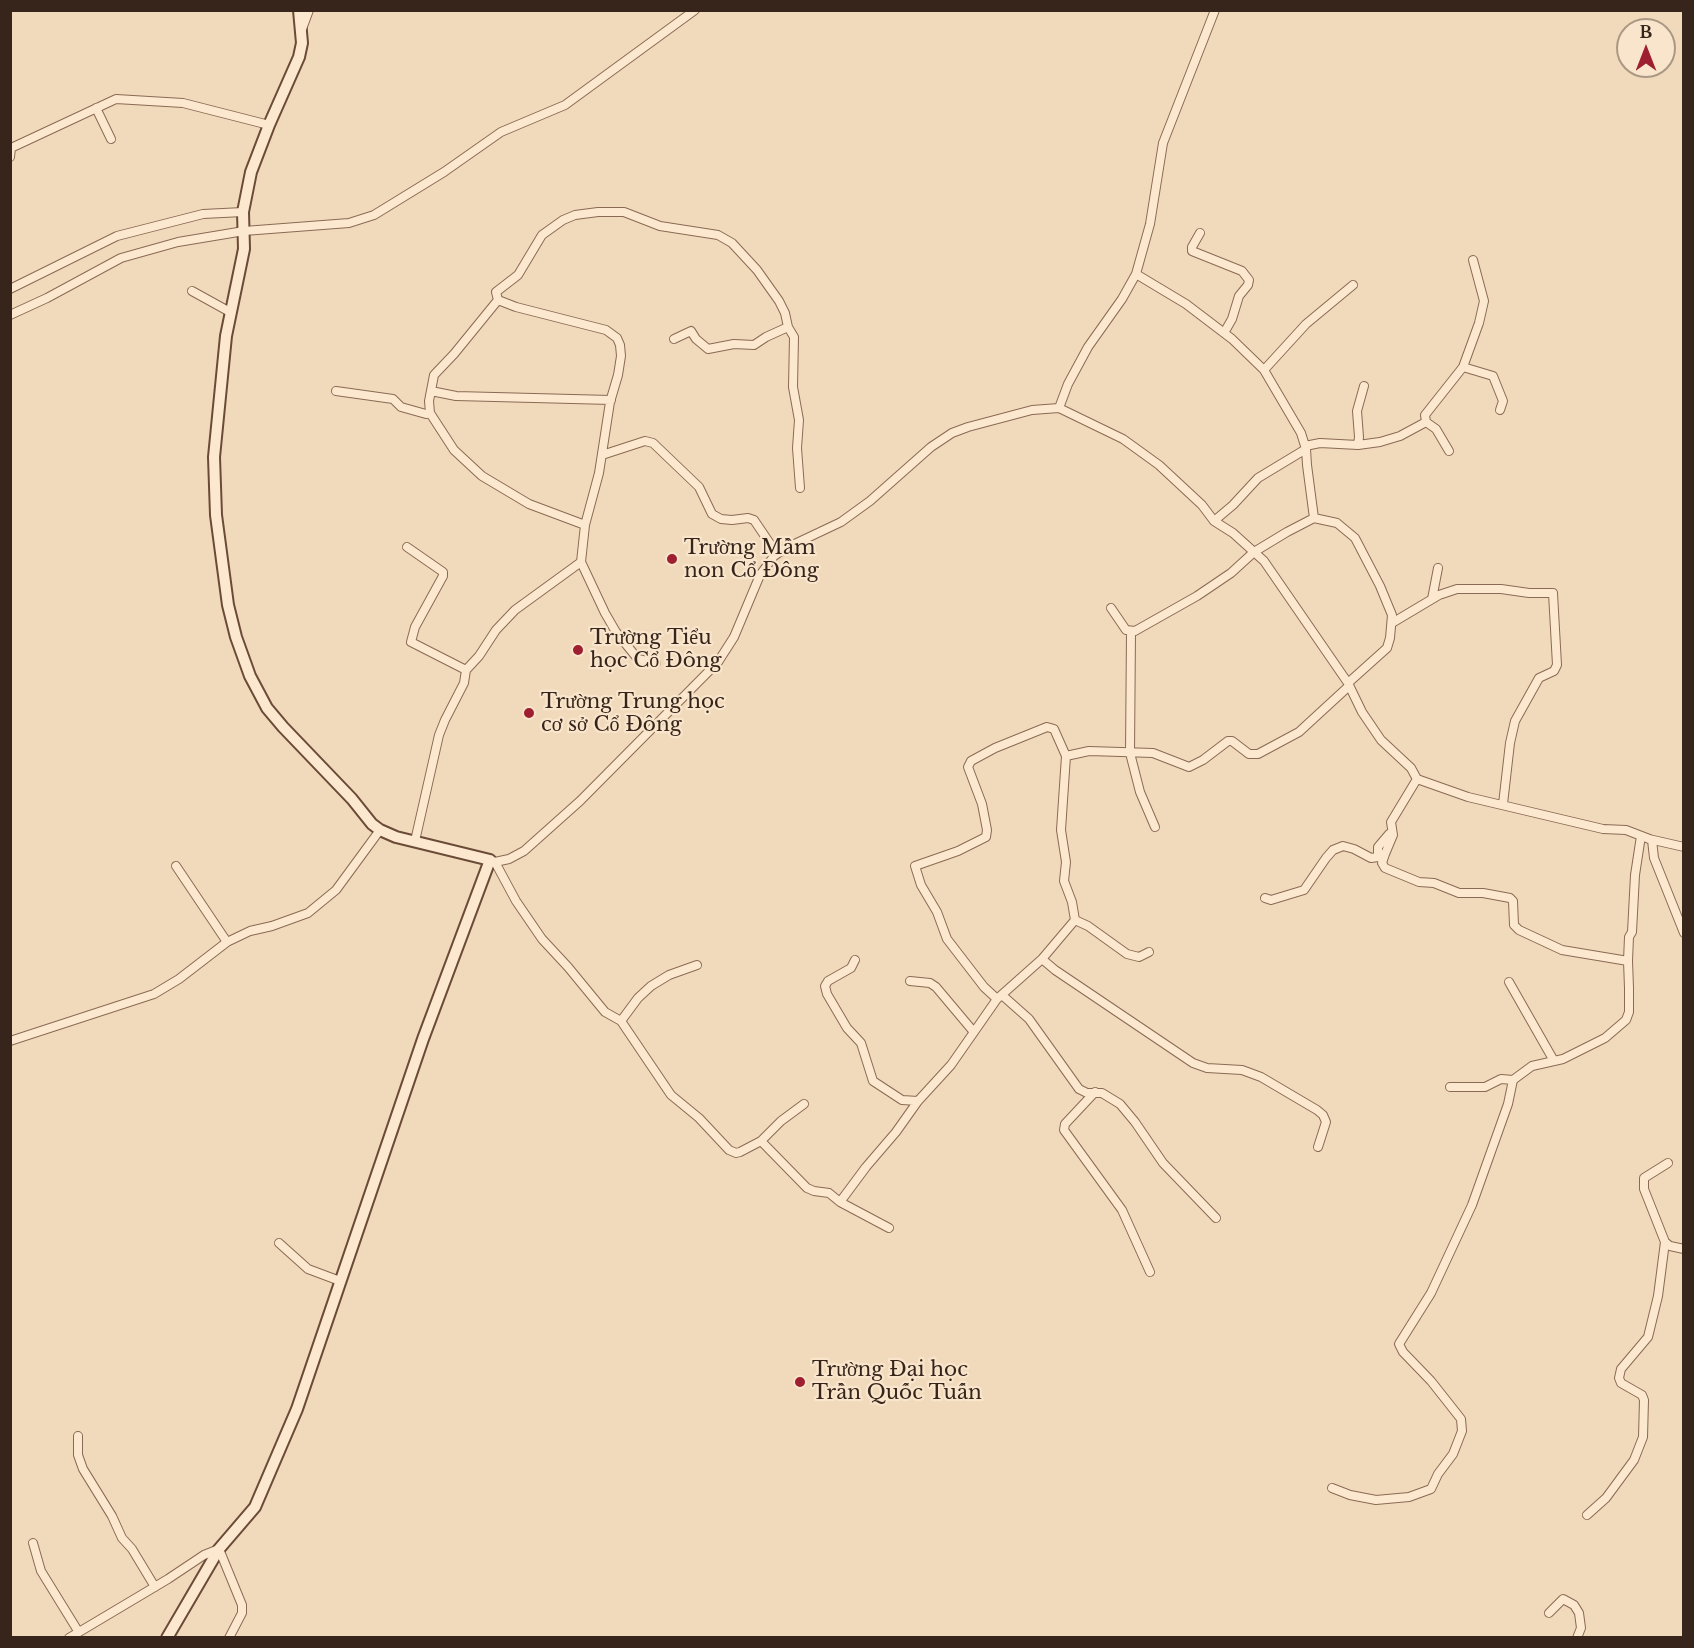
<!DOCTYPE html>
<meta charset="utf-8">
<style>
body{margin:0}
#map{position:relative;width:1694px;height:1648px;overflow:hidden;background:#f1dabb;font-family:"Libre Baskerville",serif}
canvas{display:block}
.frame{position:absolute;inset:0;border:12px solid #37241a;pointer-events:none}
.north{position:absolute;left:1616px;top:18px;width:60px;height:60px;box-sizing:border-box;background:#f8e5cb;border:2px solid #ab9884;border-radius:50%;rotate:0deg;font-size:16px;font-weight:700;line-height:24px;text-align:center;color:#37241a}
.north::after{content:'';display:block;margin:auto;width:21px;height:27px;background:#9d1f30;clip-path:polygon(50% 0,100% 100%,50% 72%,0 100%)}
</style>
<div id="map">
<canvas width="1694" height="1648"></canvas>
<div class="frame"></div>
<div class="north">B</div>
</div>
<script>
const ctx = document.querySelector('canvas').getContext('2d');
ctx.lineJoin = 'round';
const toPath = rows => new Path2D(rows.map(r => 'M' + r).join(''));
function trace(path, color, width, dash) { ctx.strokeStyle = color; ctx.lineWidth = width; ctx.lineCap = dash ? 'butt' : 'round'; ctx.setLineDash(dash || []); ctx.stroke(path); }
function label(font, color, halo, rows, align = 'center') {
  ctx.font = font + ' "Libre Baskerville",serif'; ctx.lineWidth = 4.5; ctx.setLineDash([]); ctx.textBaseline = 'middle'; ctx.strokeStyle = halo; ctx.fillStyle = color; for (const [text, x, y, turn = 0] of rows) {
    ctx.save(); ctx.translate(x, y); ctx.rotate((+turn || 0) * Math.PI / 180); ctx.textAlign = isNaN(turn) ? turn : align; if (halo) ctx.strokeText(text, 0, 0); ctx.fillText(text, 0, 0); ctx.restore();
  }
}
const street = toPath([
 [302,29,309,10],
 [96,108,111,139],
 [10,157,11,148,116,99,183,103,269,125],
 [1200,233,1192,247,1192,251,1242,271,1249,280,1248,285,1239,296,1232,319,1224,333],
 [1136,274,1186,304,1232,339,1264,370,1301,433,1306,449,1307,465,1314,518],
 [10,289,117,236,203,214,243,212],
 [192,291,230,312],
 [498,300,496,292,518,275,542,235,563,220,575,215,598,212,624,212,660,226,718,235,732,243,757,270,779,301,785,313,788,327,794,337,793,387,799,420,797,448,800,488],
 [498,300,454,354,434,375,429,401,430,413,454,450,482,476,529,504,585,525,581,562,605,613,616,632,638,659,656,663],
 [498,300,516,307,606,330,617,338,620,345,621,356,618,375,610,402,599,473,585,525],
 [10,315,47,298,121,258,178,242,244,231,349,223,374,215,444,172,501,132,565,105,695,10],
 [674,339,691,331,696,339,708,349,734,344,754,345,766,337,788,327],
 [1463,367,1493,376,1503,401,1500,410],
 [1264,370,1306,324,1353,285],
 [336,391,393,399,401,407,426,414,430,413],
 [431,391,456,396,611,400],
 [1059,408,1068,384,1088,347,1122,299,1136,274,1150,224,1163,143,1215,10],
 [1426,422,1436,429,1449,451],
 [1358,445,1359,437,1357,411,1364,386],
 [1305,446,1320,443,1358,445,1380,442,1400,436,1426,422,1425,415,1463,367,1479,323,1484,301,1473,260],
 [602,455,645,441,653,443,699,487,712,514,721,519,732,520,748,518,754,520,777,554],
 [1214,521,1233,505,1258,478,1306,449],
 [407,547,443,572,443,576,415,627,411,642,466,670],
 [1432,599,1438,568],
 [1111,608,1126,630,1135,631,1197,596,1231,573,1254,552,1287,532,1314,518,1337,523,1355,538,1380,586,1392,615,1390,638,1387,648,1348,683],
 [1392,623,1439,595,1457,589,1501,589,1529,593,1553,593,1557,665,1554,671,1539,678,1515,721,1510,743,1503,804],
 [1131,632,1130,753,1140,792,1155,827],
 [1417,779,1391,822,1393,835,1385,854,1382,863,1385,868,1419,882,1434,883,1459,893,1483,893,1510,898,1513,901,1514,925,1519,930,1562,950,1628,961],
 [1649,839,1684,847],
 [415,841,439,735,445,720,464,683,466,670,479,656,496,630,515,610,581,562],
 [490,860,495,862,509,859,524,851,580,801,718,662,734,637,760,575,774,556,786,548,841,522,870,501,931,447,952,433,968,427,1032,410,1059,408,1123,439,1159,465,1202,505,1214,521,1233,533,1264,561,1348,683,1362,712,1381,740,1411,768,1417,779,1468,797,1603,829,1626,830,1652,840,1654,858,1684,933],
 [495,862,516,901,542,939,568,967,605,1012,621,1021,671,1095,699,1118,729,1150,736,1153,740,1152,761,1141,781,1121,804,1104],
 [176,866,227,942],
 [1265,898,1271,900,1304,890,1326,858,1333,850,1343,846,1354,849,1371,858,1378,857,1378,847,1389,834],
 [1149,952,1139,957,1127,954,1088,926,1075,920,1072,902,1064,881,1066,862,1061,830,1066,756,1089,751,1153,753,1189,767,1203,760,1228,741,1232,741,1249,754,1258,754,1299,732,1349,686],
 [1042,959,1055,970,1193,1063,1207,1068,1242,1070,1261,1077,1317,1110,1323,1115,1326,1122,1318,1147],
 [855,960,851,968,828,981,825,986,827,994,847,1028,861,1043,873,1081,902,1100,918,1101],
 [910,981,930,983,936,987,973,1031],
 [1509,982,1554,1061],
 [1002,995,1029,1019,1079,1089,1087,1093,1102,1093,1120,1104,1135,1122,1163,1163,1216,1218],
 [997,999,984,987,947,939,937,912,921,885,915,866,958,851,986,837,987,830,982,804,968,767,971,761,995,748,1047,727,1054,729,1066,756],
 [621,1021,638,998,651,986,669,975,697,965],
 [10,1041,154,994,179,979,227,942,250,931,272,926,308,913,336,890,380,830],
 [1450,1087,1485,1087,1501,1079,1513,1080],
 [1095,1092,1065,1124,1064,1130,1122,1210,1150,1272],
 [761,1141,807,1188,814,1191,829,1193,840,1202,889,1228],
 [1668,1163,1644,1178,1644,1189,1665,1242,1670,1246,1684,1249],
 [840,1202,866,1167,896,1132,918,1101,951,1065,997,999,1042,959,1075,920],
 [279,1243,308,1269,340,1281],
 [78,1436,78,1455,83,1469,112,1516,122,1538,132,1549,155,1587],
 [1332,1488,1350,1495,1376,1500,1409,1497,1431,1489,1438,1474,1453,1454,1462,1431,1461,1419,1431,1381,1403,1352,1399,1344,1431,1293,1472,1205,1508,1104,1513,1080,1532,1066,1563,1059,1605,1038,1626,1020,1629,1012,1629,988,1628,961,1629,937,1632,932,1635,875,1641,836],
 [1587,1515,1606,1498,1634,1460,1643,1437,1644,1400,1642,1395,1621,1383,1619,1378,1621,1369,1648,1337,1658,1296,1665,1242],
 [33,1543,41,1571,78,1631],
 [1549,1613,1563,1599,1574,1605,1579,1613,1581,1628,1577,1638],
 [69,1638,168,1579,204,1555,219,1549,242,1605,242,1613,229,1638]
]);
const secondary = toPath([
 [167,1638,219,1549,255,1507,297,1409,423,1039,490,860,396,837,380,830,372,824,352,799,283,727,267,708,250,676,236,637,228,605,216,515,214,457,226,336,244,249,243,212,251,172,269,125,299,57,302,43,299,10]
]);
const markers = [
 [672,559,6,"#9d1f30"],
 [578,650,6,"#9d1f30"],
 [529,713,6,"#9d1f30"],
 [800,1382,6,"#9d1f30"]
];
const poiNames = [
 ["Trường Mầm",684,548],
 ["non Cổ Đông",684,571],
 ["Trường Tiểu",590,638],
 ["học Cổ Đông",590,661],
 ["Trường Trung học",541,702],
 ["cơ sở Cổ Đông",541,725],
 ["Trường Đại học",812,1370],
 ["Trần Quốc Tuấn",812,1393]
];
trace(street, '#8a6a54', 10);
trace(secondary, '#6b4b37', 14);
trace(street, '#fce8cf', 8);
trace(secondary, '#fce8cf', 10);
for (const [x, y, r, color] of markers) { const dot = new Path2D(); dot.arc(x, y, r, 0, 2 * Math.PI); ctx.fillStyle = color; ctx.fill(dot); trace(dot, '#f8e5cb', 2); }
label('20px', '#37241a', '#f8e5cb', poiNames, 'left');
</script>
